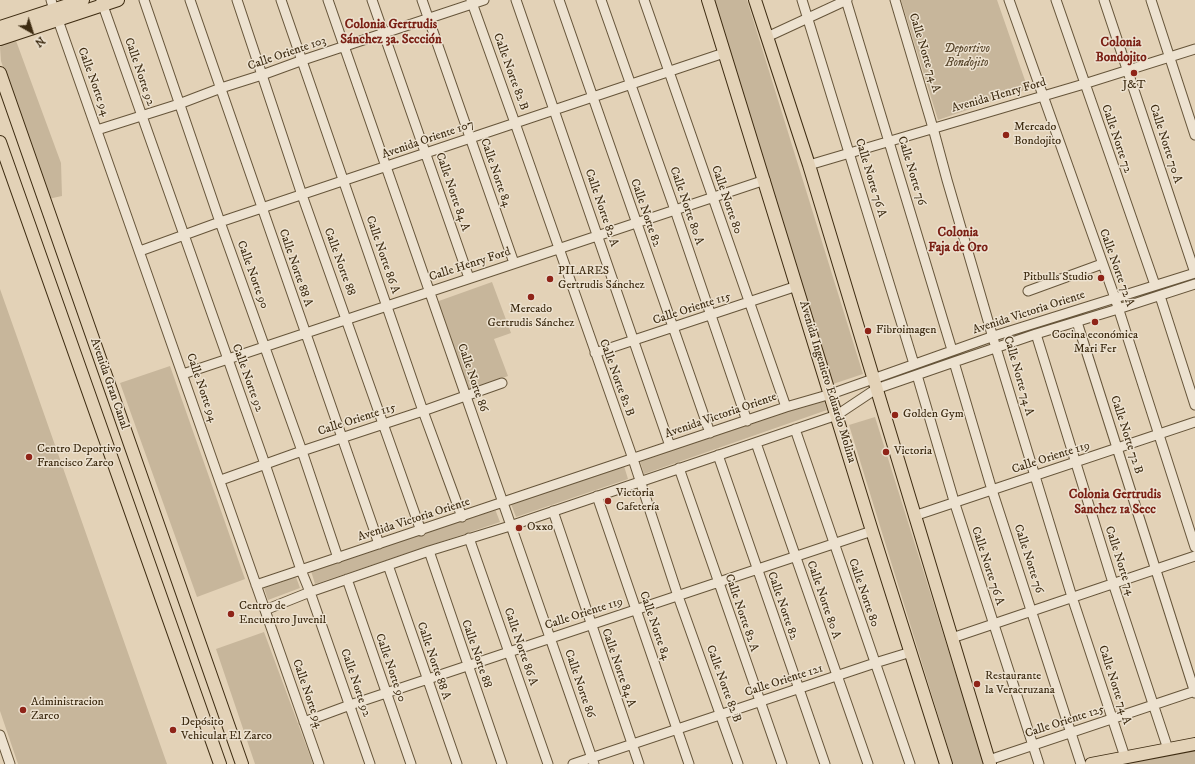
<!DOCTYPE html>
<meta charset="utf-8">
<style>
body{margin:0}
#map{position:relative;width:1195px;height:764px;overflow:hidden;background:#e3d2b7;font-family:"IM FELL DW Pica",serif}
canvas{display:block}
.north{position:absolute;left:12px;top:12px;width:40px;height:40px;-webkit-text-stroke:3px #ede2d0;paint-order:stroke;rotate:141deg;font-size:11px;font-weight:700;line-height:16px;text-align:center;color:#3d2b11}
.north::after{content:'';display:block;margin:auto;width:14px;height:18px;background:#3d2b11;clip-path:polygon(50% 0,100% 100%,50% 72%,0 100%)}
</style>
<div id="map">
<canvas width="1195" height="764"></canvas>
<div class="north">N</div>
</div>
<script>
const ctx = document.querySelector('canvas').getContext('2d');
ctx.lineJoin = 'round';
function fill(path, color) { ctx.fillStyle = color; ctx.fill(path, 'evenodd'); }
const toPath = rows => new Path2D(rows.map(r => 'M' + r).join(''));
function trace(path, color, width, dash) { ctx.strokeStyle = color; ctx.lineWidth = width; ctx.lineCap = dash ? 'butt' : 'round'; ctx.setLineDash(dash || []); ctx.stroke(path); }
function label(font, color, halo, rows, align = 'center') {
  ctx.font = font + ' "IM FELL DW Pica",serif'; ctx.lineWidth = 3; ctx.setLineDash([]); ctx.textBaseline = 'middle'; ctx.strokeStyle = halo; ctx.fillStyle = color; for (const [text, x, y, turn = 0] of rows) {
    ctx.save(); ctx.translate(x, y); ctx.rotate((+turn || 0) * Math.PI / 180); ctx.textAlign = isNaN(turn) ? turn : align; if (halo) ctx.strokeText(text, 0, 0); ctx.fillText(text, 0, 0); ctx.restore();
  }
}
const green = toPath([
 [714,0,747,0,863,374,833,384],
 [901,0,997,0,1028,89,938,120],
 [15,38,61,163,62,196,48,199,1,61,0,47,3,43],
 [492,282,511,333,494,339,508,376,468,391,436,302],
 [0,289,17,337,167,764,18,764,0,711],
 [170,366,245,579,197,597,120,383],
 [823,398,827,410,644,474,640,461],
 [875,417,984,764,953,764,849,425],
 [624,466,628,479,516,517,511,504],
 [495,509,500,522,315,584,311,571],
 [296,577,300,588,268,600,264,588],
 [264,632,313,764,255,764,216,649],
 [1195,748,1195,764,1116,764]
]);
const minor = toPath([
 [51,0,54,10],
 [101,0,265,464,301,570,310,592,370,764],
 [144,0,220,222,302,451,338,558],
 [190,0,379,544],
 [237,0,302,195,421,531],
 [281,0,423,411,462,517],
 [328,0,594,764],
 [372,0,469,278],
 [422,0,514,263],
 [471,0,515,123,633,459,678,596,738,764],
 [516,0,670,446],
 [559,0,710,433],
 [601,0,675,210,747,421],
 [644,0,786,407],
 [802,0,914,364],
 [846,0,952,350],
 [895,0,933,128,947,180,996,348,1035,476,1072,597,1125,757],
 [1009,0,1115,298,1195,547],
 [1056,0,1155,285],
 [1104,0,1195,273],
 [1151,0,1195,135],
 [58,20,319,764],
 [767,37,847,0],
 [97,130,179,104,221,88,262,75,303,60,484,0],
 [809,165,1084,84,1195,49],
 [140,251,220,222,724,53],
 [1028,291,1102,264],
 [1160,296,1195,405],
 [1077,322,1195,693],
 [1036,334,1113,583,1168,749],
 [595,353,797,286],
 [954,362,992,490,1081,764],
 [183,374,765,180],
 [917,375,954,501,1039,764],
 [795,429,910,764],
 [756,443,868,764],
 [718,455,825,764],
 [679,468,782,764],
 [221,480,302,451,423,411,502,383],
 [597,496,689,764],
 [553,511,639,764],
 [914,516,1195,422],
 [469,538,548,764],
 [429,551,502,764],
 [388,565,457,764],
 [347,579,411,764],
 [256,585,786,407,831,394,994,336,1195,273],
 [265,610,310,592,429,551,510,526,837,415,876,389,954,362,1036,334,1118,309,1195,284],
 [952,638,1195,556],
 [304,722,350,705,872,531],
 [0,735,10,764],
 [989,760,1195,691],
 [573,764,875,663,911,652]
]);
const major = toPath([
 [708,0,872,531,946,764],
 [755,0,809,165,990,764],
 [0,27,83,0],
 [0,39,118,0],
 [0,73,242,764],
 [0,142,220,764],
 [1091,764,1195,744]
]);
const markers = [
 [1134,73,4,"#8f2418"],
 [1006,135,4,"#8f2418"],
 [1101,278,4,"#8f2418"],
 [550,279,4,"#8f2418"],
 [531,297,4,"#8f2418"],
 [1095,322,4,"#8f2418"],
 [868,331,4,"#8f2418"],
 [895,415,4,"#8f2418"],
 [886,452,4,"#8f2418"],
 [29,457,4,"#8f2418"],
 [608,501,4,"#8f2418"],
 [519,528,4,"#8f2418"],
 [231,614,4,"#8f2418"],
 [977,684,4,"#8f2418"],
 [23,710,4,"#8f2418"],
 [173,730,4,"#8f2418"]
];
const parkNames = [
 ["Deportivo",967,50],
 ["Bondojito",967,64]
];
const streetNames = [
 ["Calle Norte 74 A",924,53,73],
 ["Calle Oriente 103",287,54,-19],
 ["Calle Norte 92",139,72,71],
 ["Calle Norte 82 B",510,72,70],
 ["Calle Norte 94",93,82,70],
 ["Avenida Henry Ford",999,96,-16],
 ["Calle Norte 72",1116,139,71],
 ["Avenida Oriente 107",428,140,-19],
 ["Calle Norte 70 A",1165,144,72],
 ["Calle Norte 76",911,171,73],
 ["Calle Norte 84",495,173,71],
 ["Calle Norte 76 A",870,178,73],
 ["Calle Norte 84 A",452,192,71],
 ["Calle Norte 80",726,200,71],
 ["Calle Norte 80 A",686,206,71],
 ["Calle Norte 82 A",601,208,71],
 ["Calle Norte 82",645,213,71],
 ["Calle Norte 86 A",382,255,71],
 ["Calle Norte 88",339,262,70],
 ["Calle Henry Ford",470,265,-18],
 ["Calle Norte 88 A",295,268,71],
 ["Calle Norte 72 A",1116,268,70],
 ["Calle Norte 90",252,275,70],
 ["Calle Oriente 115",692,309,-18],
 ["Avenida Victoria Oriente",1029,313,-18],
 ["Calle Norte 74 A",1018,376,74],
 ["Calle Norte 92",247,378,70],
 ["Calle Norte 86",472,378,71],
 ["Calle Norte 82 B",616,378,70],
 ["Avenida Ingeniero Eduardo Molina",827,382,73],
 ["Avenida Gran Canal",109,384,71],
 ["Calle Norte 94",201,388,71],
 ["Avenida Victoria Oriente",721,416,-19],
 ["Calle Oriente 115",357,420,-18],
 ["Calle Norte 72 B",1126,435,72],
 ["Calle Oriente 119",1051,458,-18],
 ["Avenida Victoria Oriente",414,520,-18],
 ["Calle Norte 76",1028,559,72],
 ["Calle Norte 74",1119,561,72],
 ["Calle Norte 76 A",987,566,72],
 ["Calle Norte 80",863,593,71],
 ["Calle Norte 80 A",823,600,71],
 ["Calle Norte 82",782,606,71],
 ["Calle Norte 82 A",741,613,71],
 ["Calle Oriente 119",584,614,-18],
 ["Calle Norte 84",654,626,71],
 ["Calle Norte 86 A",520,647,71],
 ["Calle Norte 88",476,654,71],
 ["Calle Norte 88 A",433,661,71],
 ["Calle Norte 90",390,668,71],
 ["Calle Norte 84 A",618,668,71],
 ["Calle Oriente 121",784,681,-18],
 ["Calle Norte 92",355,683,71],
 ["Calle Norte 86",579,684,71],
 ["Calle Norte 82 B",723,684,70],
 ["Calle Norte 74 A",1114,685,72],
 ["Calle Norte 94",307,694,71],
 ["Calle Oriente 125",1065,722,-18]
];
const poiNames = [
 ["J&T",1134,86,"center"],
 ["Mercado",1014,128],
 ["Bondojito",1014,142],
 ["PILARES",558,272],
 ["Gertrudis Sánchez",558,286],
 ["Pitbulls Studio",1093,278,"right"],
 ["Mercado",531,310,"center"],
 ["Gertrudis Sánchez",531,324,"center"],
 ["Fibroimagen",876,331],
 ["Cocina económica",1095,336,"center"],
 ["Mari Fer",1095,350,"center"],
 ["Golden Gym",903,415],
 ["Centro Deportivo",37,450],
 ["Francisco Zarco",37,464],
 ["Victoria",894,452],
 ["Victoria",616,494],
 ["Cafetería",616,508],
 ["Oxxo",527,528],
 ["Centro de",239,607],
 ["Encuentro Juvenil",239,621],
 ["Restaurante",985,677],
 ["la Veracruzana",985,691],
 ["Administracion",31,703],
 ["Zarco",31,717],
 ["Depósito",181,723],
 ["Vehicular El Zarco",181,737]
];
const neighbourhoodNames = [
 ["Colonia Gertrudis",391,25],
 ["Sánchez 3a. Sección",391,40],
 ["Colonia",1121,43],
 ["Bondojito",1121,58],
 ["Colonia",958,233],
 ["Faja de Oro",958,248],
 ["Colonia Gertrudis",1115,495],
 ["Sanchez 1a Secc",1115,510]
];
fill(green, '#c7b69b');
trace(minor, '#66553a', 11);
trace(major, '#3d2b11', 14);
trace(minor, '#ede2d0', 9);
trace(major, '#e3d2b7', 12);
for (const [x, y, r, color] of markers) { const dot = new Path2D(); dot.arc(x, y, r, 0, 2 * Math.PI); ctx.fillStyle = color; ctx.fill(dot); trace(dot, '#ede2d0', 1.5); }
label('italic 12px', '#59472d', '#ede2d0', parkNames);
label('12px', '#3d2b11', '#ede2d0', streetNames);
label('12px', '#3d2b11', '#ede2d0', poiNames, 'left');
label('bold 13px', '#7a1f14', '#ede2d0', neighbourhoodNames);
</script>
